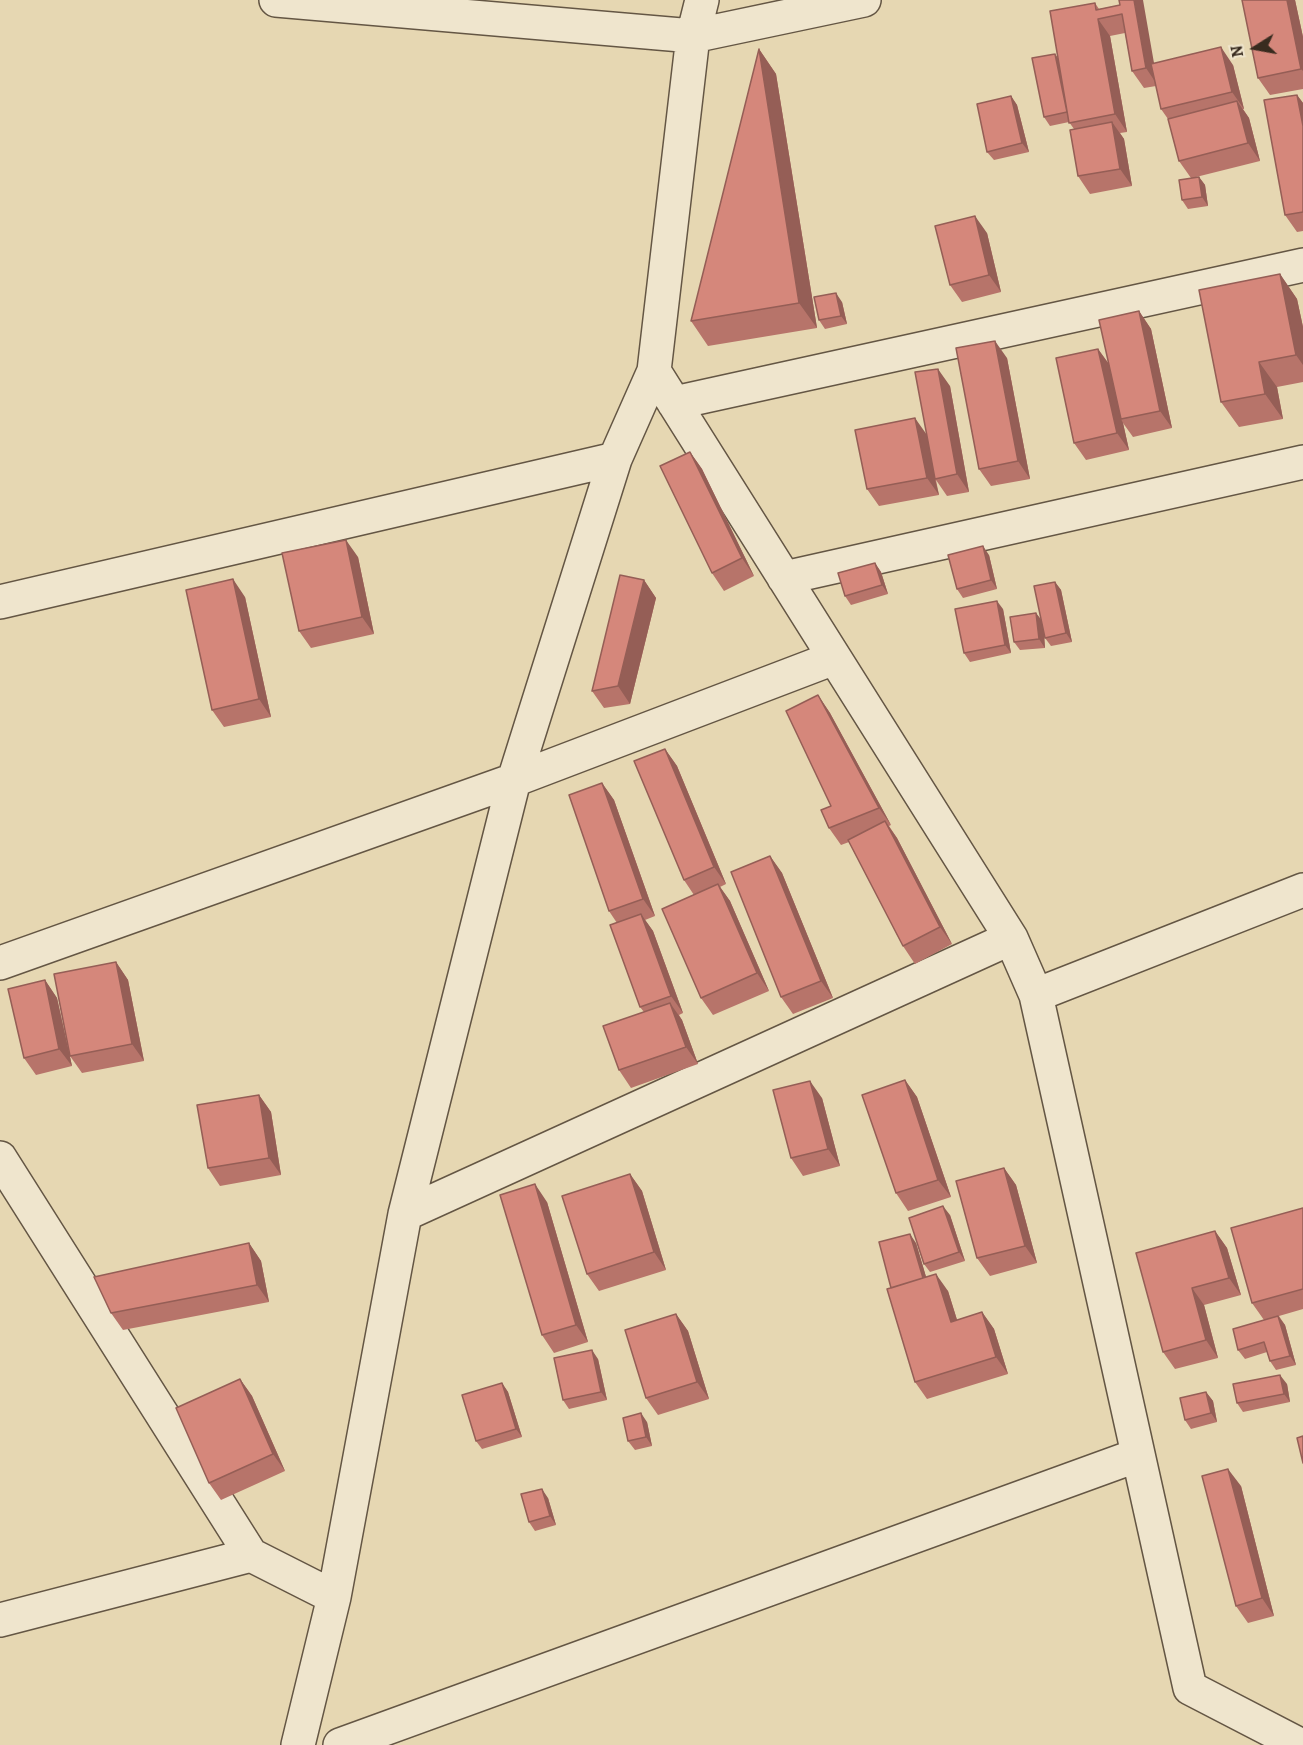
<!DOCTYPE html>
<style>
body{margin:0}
#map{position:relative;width:1303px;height:1745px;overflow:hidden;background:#e6d7b2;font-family:Alegreya,serif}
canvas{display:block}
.north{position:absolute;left:1225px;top:18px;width:60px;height:60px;-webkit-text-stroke:4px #efe5cd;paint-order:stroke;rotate:259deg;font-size:16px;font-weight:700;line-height:24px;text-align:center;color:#382b1f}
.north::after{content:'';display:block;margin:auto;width:21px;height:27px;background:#382b1f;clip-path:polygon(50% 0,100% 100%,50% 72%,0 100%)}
</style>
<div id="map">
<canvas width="1303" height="1745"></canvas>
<div class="north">N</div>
</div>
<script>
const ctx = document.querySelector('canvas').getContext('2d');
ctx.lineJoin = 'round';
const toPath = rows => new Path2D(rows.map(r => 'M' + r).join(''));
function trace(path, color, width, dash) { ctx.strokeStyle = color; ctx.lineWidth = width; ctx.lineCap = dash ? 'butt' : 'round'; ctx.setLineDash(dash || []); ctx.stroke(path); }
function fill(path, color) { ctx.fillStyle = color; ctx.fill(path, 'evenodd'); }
const minor = toPath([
 [276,0,693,36,864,0],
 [654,371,1011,938,1036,995,1190,1688,1300,1745],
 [674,403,1303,265],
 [784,578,1303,462],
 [0,602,615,459],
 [0,963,514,780,834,658],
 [1036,995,1303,890],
 [0,1158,251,1555,334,1597],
 [405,1214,1011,938],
 [0,1620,251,1555],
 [298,1745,334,1597,405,1214,514,780,615,459,654,371,693,36,702,0],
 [340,1745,1138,1455]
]);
const wall = toPath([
 [1242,0,1295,0,1303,37,1303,89,1270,95,1258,78],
 [1095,3,1099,9,1120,5,1154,63,1233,65,1244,109,1243,109,1249,118,1260,161,1196,177,1199,177,1205,185,1208,206,1188,209,1182,200,1191,178,1179,161,1168,119,1161,109,1156,86,1144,88,1132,71,1125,33,1110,36,1127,132,1120,133,1124,139,1132,186,1090,194,1078,176,1074,129,1069,122,1050,126,1044,117,1058,59],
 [759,49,776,74,817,328,708,346,691,321],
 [1297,95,1303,103,1303,231,1297,232,1285,215],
 [1011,96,1017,105,1029,152,994,160,987,152],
 [987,233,1001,292,962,302,950,285],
 [1280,274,1297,299,1303,327,1303,382,1277,387,1283,419,1239,427,1221,402],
 [842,302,847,324,825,329,819,320],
 [1139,311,1151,329,1172,428,1133,437,1123,423,1129,450,1086,460,1074,443,1098,349,1109,364],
 [1007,358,1030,479,991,486,979,469],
 [950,386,969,492,947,496,936,480,939,495,879,506,867,489,927,434],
 [690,452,702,469,754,576,724,591,712,573],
 [989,555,997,589,963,598,957,589],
 [358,557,374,634,311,648,299,631],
 [875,563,881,572,888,594,851,605,845,596],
 [644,580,656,598,630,704,604,708,592,691],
 [1055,582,1061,590,1072,642,1051,646,1045,638,1044,633,1045,648,1020,650,1014,642,1036,613,1041,620],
 [245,597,271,717,224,727,212,710],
 [1003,609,1011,653,970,662,964,653],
 [818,695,830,713,891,825,889,826,897,838,952,944,915,964,903,946,849,842,841,845,829,828,831,806],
 [665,749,677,766,726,884,720,887,730,901,769,991,713,1015,701,998,694,895,684,880],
 [602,783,614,800,655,916,645,920,653,931,683,1013,679,1015,682,1020,698,1064,631,1088,619,1070,644,1012,640,1007,617,923,609,911],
 [770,856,782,873,833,998,793,1014,781,997],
 [116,962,128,980,144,1061,82,1073,70,1056],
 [45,980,57,998,72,1066,36,1075,24,1058],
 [905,1080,917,1097,951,1197,908,1211,896,1193],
 [259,1095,271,1112,281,1175,220,1186,208,1168],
 [822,1098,840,1166,803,1176,791,1158],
 [1004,1168,1016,1185,1037,1263,990,1276,977,1258],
 [630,1174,642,1191,666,1270,599,1291,587,1274],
 [547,1202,588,1342,554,1353,542,1335],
 [1303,1208,1303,1309,1279,1316,1285,1325,1296,1365,1276,1370,1270,1361,1267,1352,1245,1359,1238,1350,1264,1320,1252,1303],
 [950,1215,965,1261,930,1272,924,1264],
 [1215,1231,1227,1248,1241,1295,1204,1305,1218,1358,1175,1369,1163,1352],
 [249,1243,261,1261,269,1302,123,1330,111,1313],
 [916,1243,926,1277,948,1291,957,1320,982,1312,994,1329,1008,1374,927,1399,915,1382,891,1288],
 [676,1314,688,1331,709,1399,658,1415,646,1398],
 [598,1359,607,1400,569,1409,563,1400],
 [240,1379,252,1396,285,1471,221,1500,209,1483],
 [502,1383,508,1392,522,1437,482,1449,476,1441],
 [1287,1384,1290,1402,1243,1412,1237,1403],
 [1206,1392,1213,1401,1217,1422,1191,1429,1185,1420],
 [647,1422,652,1446,635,1450,628,1441],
 [1241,1486,1274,1616,1248,1623,1236,1606],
 [548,1498,556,1525,535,1531,529,1522]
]);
const shadedWall = toPath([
 [1134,0,1143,0,1158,86,1146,68],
 [1287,0,1295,0,1303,37,1303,71,1301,69],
 [1098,19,1110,36,1127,132,1115,114],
 [1221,47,1233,65,1244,109,1232,92],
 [759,49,776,74,817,328,799,303],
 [1055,54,1061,62,1073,121,1067,112],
 [1297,95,1303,103,1303,126],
 [1011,96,1017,105,1029,152,1022,143],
 [1237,101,1249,118,1260,161,1248,143],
 [1112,122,1124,139,1132,186,1120,169],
 [1199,177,1205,185,1208,206,1202,197],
 [975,216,987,233,1001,292,989,275],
 [1280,274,1297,299,1303,327,1303,365,1296,355],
 [836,293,842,302,847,324,841,316],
 [1139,311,1151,329,1172,428,1160,411],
 [995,341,1007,358,1030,479,1018,461],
 [1098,349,1111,367,1121,419,1123,423,1129,450,1117,433],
 [1259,362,1277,387,1283,419,1265,394],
 [938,369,950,386,969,492,957,474],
 [915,418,927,435,935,479,939,495,927,478],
 [690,452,702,469,754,576,742,558],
 [346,540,358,557,374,634,362,617],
 [983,546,989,555,997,589,991,580],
 [875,563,881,572,888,594,882,585],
 [233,579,245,597,271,717,259,699],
 [644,580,656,598,630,704,618,686],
 [1055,582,1061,590,1072,642,1066,633],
 [997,601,1003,609,1011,653,1005,645],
 [1036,613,1043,622,1045,648,1039,639],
 [818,695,830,713,891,825,879,808],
 [665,749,677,766,726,884,714,867],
 [602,783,614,800,655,916,643,899],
 [885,821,897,838,952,944,940,927],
 [770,856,782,873,833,998,821,981],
 [718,884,730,901,769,991,757,973],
 [641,914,653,931,683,1013,671,996],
 [116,962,128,980,144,1061,132,1044],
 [45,980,57,998,72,1066,59,1049],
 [670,1003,682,1020,698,1064,686,1047],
 [905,1080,917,1097,951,1197,938,1180],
 [810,1081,822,1098,840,1166,828,1149],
 [259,1095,271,1112,281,1175,269,1158],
 [1004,1168,1016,1185,1037,1263,1025,1246],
 [630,1174,642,1191,666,1270,654,1252],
 [535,1184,547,1202,588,1342,576,1325],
 [943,1206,950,1215,965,1261,959,1252],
 [1215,1231,1227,1248,1241,1295,1229,1278],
 [910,1234,916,1243,930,1290,924,1281],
 [249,1243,261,1261,269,1302,257,1285],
 [936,1274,948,1291,963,1339,951,1322],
 [1192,1288,1204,1305,1218,1358,1206,1340],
 [982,1312,994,1329,1008,1374,996,1357],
 [676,1314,688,1331,709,1399,697,1382],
 [1278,1316,1285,1325,1296,1365,1290,1356],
 [592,1350,598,1359,607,1400,601,1392],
 [1280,1375,1287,1384,1290,1402,1284,1394],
 [240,1379,252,1396,285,1471,273,1454],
 [502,1383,508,1392,522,1437,516,1429],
 [1206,1392,1213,1401,1217,1422,1211,1413],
 [641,1413,647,1422,652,1446,646,1437],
 [1228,1469,1241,1486,1274,1616,1262,1598],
 [542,1489,548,1498,556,1525,550,1516]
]);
const building = toPath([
 [1119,0,1134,0,1146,68,1132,71,1122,14,1098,19,1115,114,1069,123,1050,11,1095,3,1096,10,1120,5,1119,0],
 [1242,0,1287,0,1301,69,1258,78,1242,0],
 [1221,47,1232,92,1161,109,1151,64,1221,47],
 [759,49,799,303,691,321,759,49],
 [1055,54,1067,112,1044,117,1032,58,1055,54],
 [1297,95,1303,126,1303,212,1285,215,1264,100,1297,95],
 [1011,96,1022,143,987,152,977,104,1011,96],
 [1237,101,1248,143,1179,161,1168,119,1237,101],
 [1112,122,1120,169,1078,176,1070,130,1112,122],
 [1199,177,1202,197,1182,200,1179,180,1199,177],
 [975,216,989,275,950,285,935,226,975,216],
 [1280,274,1296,355,1259,362,1265,394,1221,402,1199,290,1280,274],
 [836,293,841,316,819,320,814,297,836,293],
 [1139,311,1160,411,1121,419,1099,320,1139,311],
 [995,341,1018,461,979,469,956,348,995,341],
 [1098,349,1117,433,1074,443,1056,358,1098,349],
 [938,369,957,474,935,479,915,372,938,369],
 [915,418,927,478,867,489,855,430,915,418],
 [690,452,742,558,712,573,660,466,690,452],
 [346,540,362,617,299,631,282,553,346,540],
 [983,546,991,580,957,589,948,555,983,546],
 [875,563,882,585,845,596,838,573,875,563],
 [620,575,644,580,618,686,592,691,620,575],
 [233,579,259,699,212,710,186,590,233,579],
 [1055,582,1066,633,1045,638,1034,586,1055,582],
 [997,601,1005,645,964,653,955,609,997,601],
 [1036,613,1039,639,1014,642,1010,617,1036,613],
 [818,695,879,808,829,828,821,810,831,806,786,711,818,695],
 [665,749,714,867,684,880,634,761,665,749],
 [602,783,643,899,609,911,569,795,602,783],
 [885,821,940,927,903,946,848,840,885,821],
 [770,856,821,981,781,997,731,872,770,856],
 [718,884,757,973,701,998,662,909,718,884],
 [641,914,671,996,640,1007,610,925,641,914],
 [116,962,132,1044,70,1056,54,974,116,962],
 [45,980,59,1049,24,1058,8,989,45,980],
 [670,1003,686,1047,619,1070,603,1026,670,1003],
 [905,1080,938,1180,896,1193,862,1095,905,1080],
 [810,1081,828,1149,791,1158,773,1090,810,1081],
 [259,1095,269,1158,208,1168,197,1105,259,1095],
 [1004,1168,1025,1246,977,1258,956,1181,1004,1168],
 [630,1174,654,1252,587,1274,562,1196,630,1174],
 [535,1184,576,1325,542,1335,500,1195,535,1184],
 [943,1206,959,1252,924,1264,909,1218,943,1206],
 [1303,1208,1303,1289,1252,1303,1231,1228,1303,1208],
 [1215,1231,1229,1278,1192,1288,1206,1340,1163,1352,1136,1253,1215,1231],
 [910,1234,923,1278,891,1288,879,1242,910,1234],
 [249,1243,257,1285,111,1313,94,1277,249,1243],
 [936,1274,951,1322,982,1312,996,1357,915,1382,887,1289,936,1274],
 [676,1314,697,1382,646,1398,625,1330,676,1314],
 [1278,1316,1290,1356,1270,1361,1264,1342,1238,1350,1233,1329,1278,1316],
 [592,1350,601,1392,563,1400,554,1358,592,1350],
 [1280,1375,1284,1394,1237,1403,1233,1384,1280,1375],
 [240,1379,273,1454,209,1483,176,1408,240,1379],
 [502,1383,516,1429,476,1441,462,1395,502,1383],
 [1206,1392,1211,1413,1185,1420,1180,1398,1206,1392],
 [641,1413,646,1437,628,1441,623,1418,641,1413],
 [1303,1436,1303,1463,1297,1438,1303,1436],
 [1228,1469,1262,1598,1236,1606,1202,1476,1228,1469],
 [542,1489,550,1516,529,1522,521,1494,542,1489]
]);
trace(minor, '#645644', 36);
trace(minor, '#efe5cd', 33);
fill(wall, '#b7746a');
fill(shadedWall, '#955e56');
fill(building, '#d5877b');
trace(building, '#955e56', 1.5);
</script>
